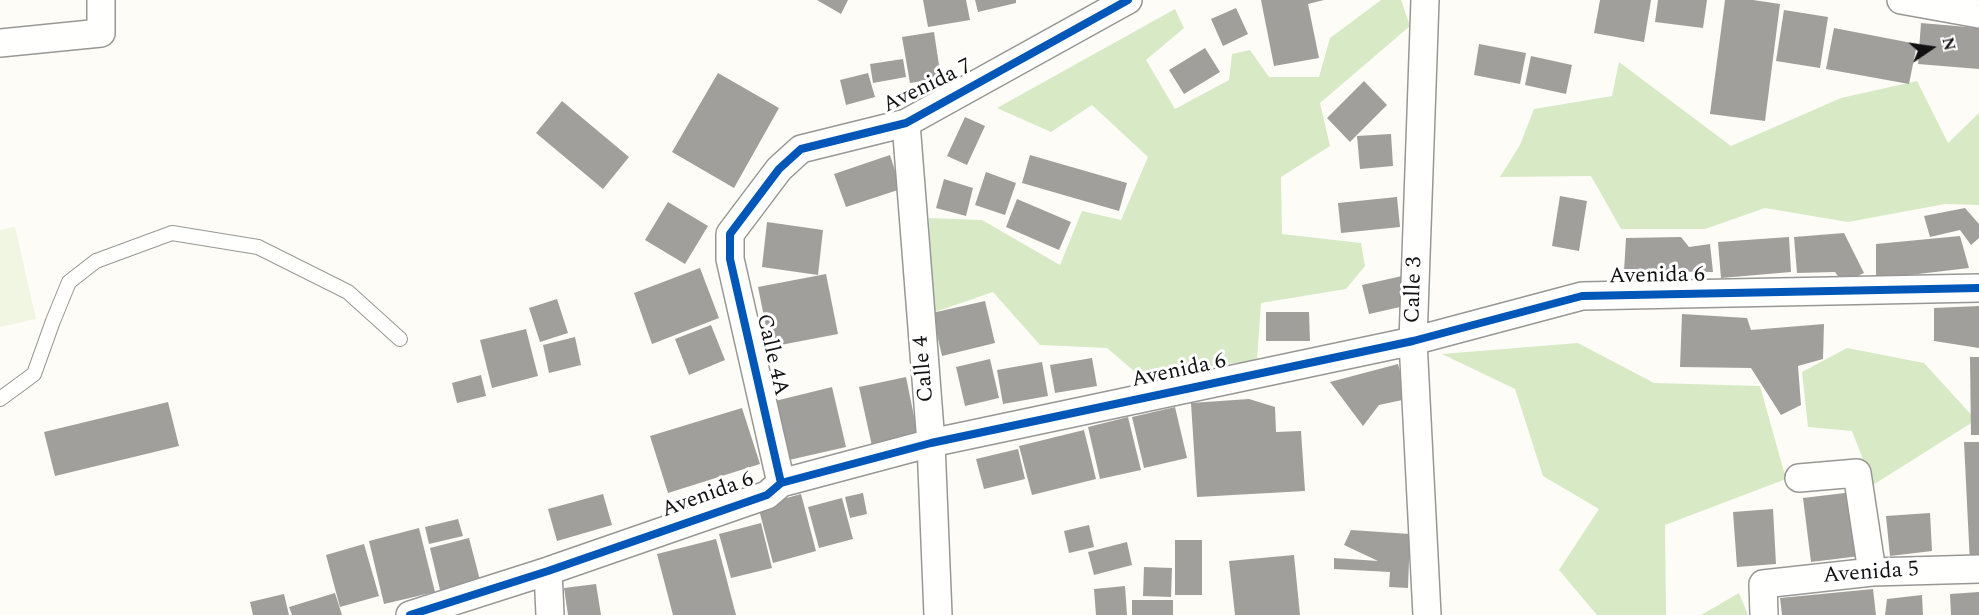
<!DOCTYPE html>
<style>
body{margin:0}
#map{position:relative;width:1979px;height:615px;overflow:hidden;background:#fdfcf7;font-family:Spectral,serif}
canvas{display:block}
.north{position:absolute;left:1901px;top:18px;width:60px;height:60px;-webkit-text-stroke:4px #fff;paint-order:stroke;rotate:77deg;font-size:16px;font-weight:700;line-height:24px;text-align:center;color:#111}
.north::after{content:'';display:block;margin:auto;width:21px;height:27px;background:#111;clip-path:polygon(50% 0,100% 100%,50% 72%,0 100%)}
</style>
<div id="map">
<canvas width="1979" height="615"></canvas>
<div class="north">N</div>
</div>
<script>
const ctx = document.querySelector('canvas').getContext('2d');
ctx.lineJoin = 'round';
function fill(path, color) { ctx.fillStyle = color; ctx.fill(path, 'evenodd'); }
const toPath = rows => new Path2D(rows.map(r => 'M' + r).join(''));
function trace(path, color, width, dash) { ctx.strokeStyle = color; ctx.lineWidth = width; ctx.lineCap = dash ? 'butt' : 'round'; ctx.setLineDash(dash || []); ctx.stroke(path); }
function label(font, color, halo, rows, align = 'center') {
  ctx.font = font + ' Spectral,serif'; ctx.lineWidth = 6; ctx.setLineDash([]); ctx.textBaseline = 'middle'; ctx.strokeStyle = halo; ctx.fillStyle = color; for (const [text, x, y, turn = 0] of rows) {
    ctx.save(); ctx.translate(x, y); ctx.rotate((+turn || 0) * Math.PI / 180); ctx.textAlign = isNaN(turn) ? turn : align; if (halo) ctx.strokeText(text, 0, 0); ctx.fillText(text, 0, 0); ctx.restore();
  }
}
const forest = toPath([
 [1381,0,1401,0,1410,26,1320,103,1330,146,1281,177,1282,234,1361,243,1365,266,1346,289,1261,303,1257,360,1140,376,1107,348,1040,345,993,292,932,313,929,218,982,220,1060,265,1082,211,1121,220,1148,157,1092,105,1051,132,997,108,1175,9,1184,28,1146,60,1175,109,1229,80,1232,54,1250,50,1269,77,1319,77,1330,38],
 [1619,62,1731,146,1841,98,1917,81,1948,143,1979,113,1979,205,1945,204,1848,222,1765,208,1705,229,1621,229,1591,176,1500,177,1520,145,1534,109,1612,96],
 [1578,343,1654,383,1760,386,1786,479,1665,525,1666,615,1597,615,1559,570,1599,509,1543,476,1515,389,1442,354],
 [1847,348,1924,363,1976,420,1873,485,1852,431,1808,427,1802,372],
 [1739,593,1748,615,1701,615]
]);
const pitch = toPath([
 [15,227,36,319,0,327,0,230]
]);
const building = toPath([
 [817,0,848,0,841,14],
 [923,0,966,0,970,20,928,27],
 [975,0,1016,0,1016,3,978,12],
 [1261,0,1324,0,1308,4,1319,58,1274,66],
 [1600,0,1651,0,1644,42,1594,33],
 [1658,0,1707,0,1703,28,1655,22],
 [1725,0,1753,0,1780,4,1765,121,1710,114],
 [1236,8,1248,34,1223,46,1211,19],
 [1784,10,1828,17,1820,68,1776,61],
 [1921,23,1979,28,1979,69,1918,64],
 [1834,28,1917,44,1909,84,1826,69],
 [934,32,941,78,910,83,902,37],
 [1479,44,1526,53,1520,84,1474,75],
 [1205,48,1220,72,1184,94,1169,70],
 [1531,56,1572,65,1566,94,1525,85],
 [903,59,906,77,873,83,870,64],
 [718,73,779,108,734,188,672,152],
 [868,73,875,97,846,105,840,80],
 [1364,81,1387,105,1350,142,1327,118],
 [562,101,629,157,603,189,536,133],
 [965,117,985,126,967,165,947,156],
 [1391,134,1393,166,1360,169,1357,136],
 [890,155,901,189,846,207,834,174],
 [1030,155,1127,183,1119,211,1022,183],
 [986,172,1016,183,1005,215,975,205],
 [944,179,973,188,966,216,936,208],
 [1560,196,1587,201,1579,251,1552,246],
 [1397,197,1400,227,1341,233,1338,203],
 [1017,199,1071,222,1059,250,1006,227],
 [668,202,708,226,685,264,645,240],
 [1965,208,1979,224,1979,238,1971,245,1960,230,1930,237,1924,216],
 [767,222,823,230,818,275,762,267],
 [1844,233,1864,273,1843,283,1835,272,1797,273,1794,237],
 [1960,236,1969,268,1876,279,1876,244],
 [1681,237,1689,247,1710,244,1713,272,1624,271,1626,238],
 [1789,237,1791,272,1721,278,1718,242],
 [700,268,719,318,652,344,634,293],
 [826,274,838,334,770,347,758,287],
 [1402,276,1409,305,1369,314,1362,285],
 [557,299,568,333,540,342,529,308],
 [985,301,995,343,942,356,932,313],
 [1979,306,1979,348,1934,341,1934,308],
 [1266,312,1309,312,1310,341,1266,341],
 [1682,314,1747,318,1751,330,1824,324,1823,359,1798,366,1801,405,1781,415,1751,368,1680,367],
 [711,325,725,360,689,375,675,339],
 [526,329,538,376,492,388,480,340],
 [575,337,581,365,549,373,543,345],
 [1970,357,1979,357,1979,435,1971,435],
 [1092,358,1097,386,1055,393,1050,365],
 [990,359,999,398,965,406,956,367],
 [1042,362,1048,396,1003,404,997,370],
 [1398,364,1407,399,1379,405,1363,426,1330,382],
 [481,375,486,396,457,403,452,383],
 [906,377,918,436,872,446,859,387],
 [832,387,846,447,789,460,775,401],
 [1249,399,1275,407,1276,432,1301,431,1305,491,1197,497,1191,403],
 [168,402,179,446,55,476,44,432],
 [1175,407,1187,458,1144,468,1132,417],
 [742,408,760,464,668,493,650,436],
 [1128,417,1141,470,1100,479,1088,427],
 [1084,430,1096,479,1032,495,1019,446],
 [1964,442,1979,442,1979,564,1970,564],
 [1018,449,1025,479,984,489,976,459],
 [1853,492,1860,556,1811,562,1803,498],
 [863,493,867,514,850,518,845,497],
 [603,494,612,525,557,541,548,509],
 [801,494,816,551,773,563,758,506],
 [842,498,853,539,819,548,808,507],
 [1773,509,1776,564,1737,567,1733,512],
 [1930,513,1932,551,1890,556,1886,516],
 [458,519,463,536,429,544,425,527],
 [761,523,772,568,731,578,719,534],
 [1089,525,1094,547,1069,553,1064,531],
 [419,528,435,592,384,604,369,541],
 [1351,530,1410,534,1408,588,1389,587,1390,572,1334,569,1334,558,1378,561,1344,545],
 [469,538,480,580,440,590,430,548],
 [716,539,736,615,673,615,657,554],
 [1175,540,1202,540,1202,595,1175,595],
 [1127,542,1132,565,1094,575,1088,552],
 [364,544,379,596,340,607,326,555],
 [1294,555,1300,615,1235,615,1229,561],
 [1144,567,1172,568,1171,597,1143,596],
 [596,584,601,615,568,615,564,588],
 [1125,586,1127,615,1096,615,1094,589],
 [1873,589,1876,615,1782,615,1780,598],
 [1979,592,1979,615,1951,615,1950,594],
 [335,593,342,615,292,615,289,607],
 [284,594,289,615,253,615,250,602],
 [1922,595,1923,615,1885,615,1887,599],
 [1132,600,1173,600,1173,615,1132,615]
]);
const lane = toPath([
 [0,399,34,374,53,321,69,282,96,261,172,233,258,247,348,292,400,339]
]);
const street = toPath([
 [1425,0,1413,341,1427,615],
 [1901,0,1979,14],
 [0,43,101,33,101,0],
 [906,123,931,443,938,615],
 [1799,478,1857,473,1872,572],
 [781,483,730,259,730,234,779,169,801,149,906,123,1128,0],
 [548,571,550,615],
 [410,615,548,571,767,495,781,483,931,443,1413,341,1582,296,1979,288],
 [1764,615,1763,584,1872,572,1979,569]
]);
const cycleway = toPath([
 [781,483,730,259,730,234,779,169,801,149,906,123,1128,0],
 [410,615,548,571,767,495,781,483,931,443,1413,341,1582,296,1979,288]
]);
const streetNames = [
 ["Avenida 7",928,87,-26],
 ["Avenida 6",1657,277,-1],
 ["Calle 3",1415,290,-88],
 ["Calle 4A",771,355,77],
 ["Calle 4",925,369,-95],
 ["Avenida 6",1179,372,-12],
 ["Avenida 6",708,496,-20],
 ["Avenida 5",1871,574,-4]
];
fill(forest, '#d8eac5');
fill(pitch, '#f0f6e1');
fill(building, '#a19f9c');
trace(lane, '#979795', 16);
trace(street, '#979795', 30);
trace(lane, '#fffffe', 14);
trace(street, '#fffffe', 27);
trace(cycleway, '#0057b8', 8);
label('22px', '#111', '#fff', streetNames);
</script>
